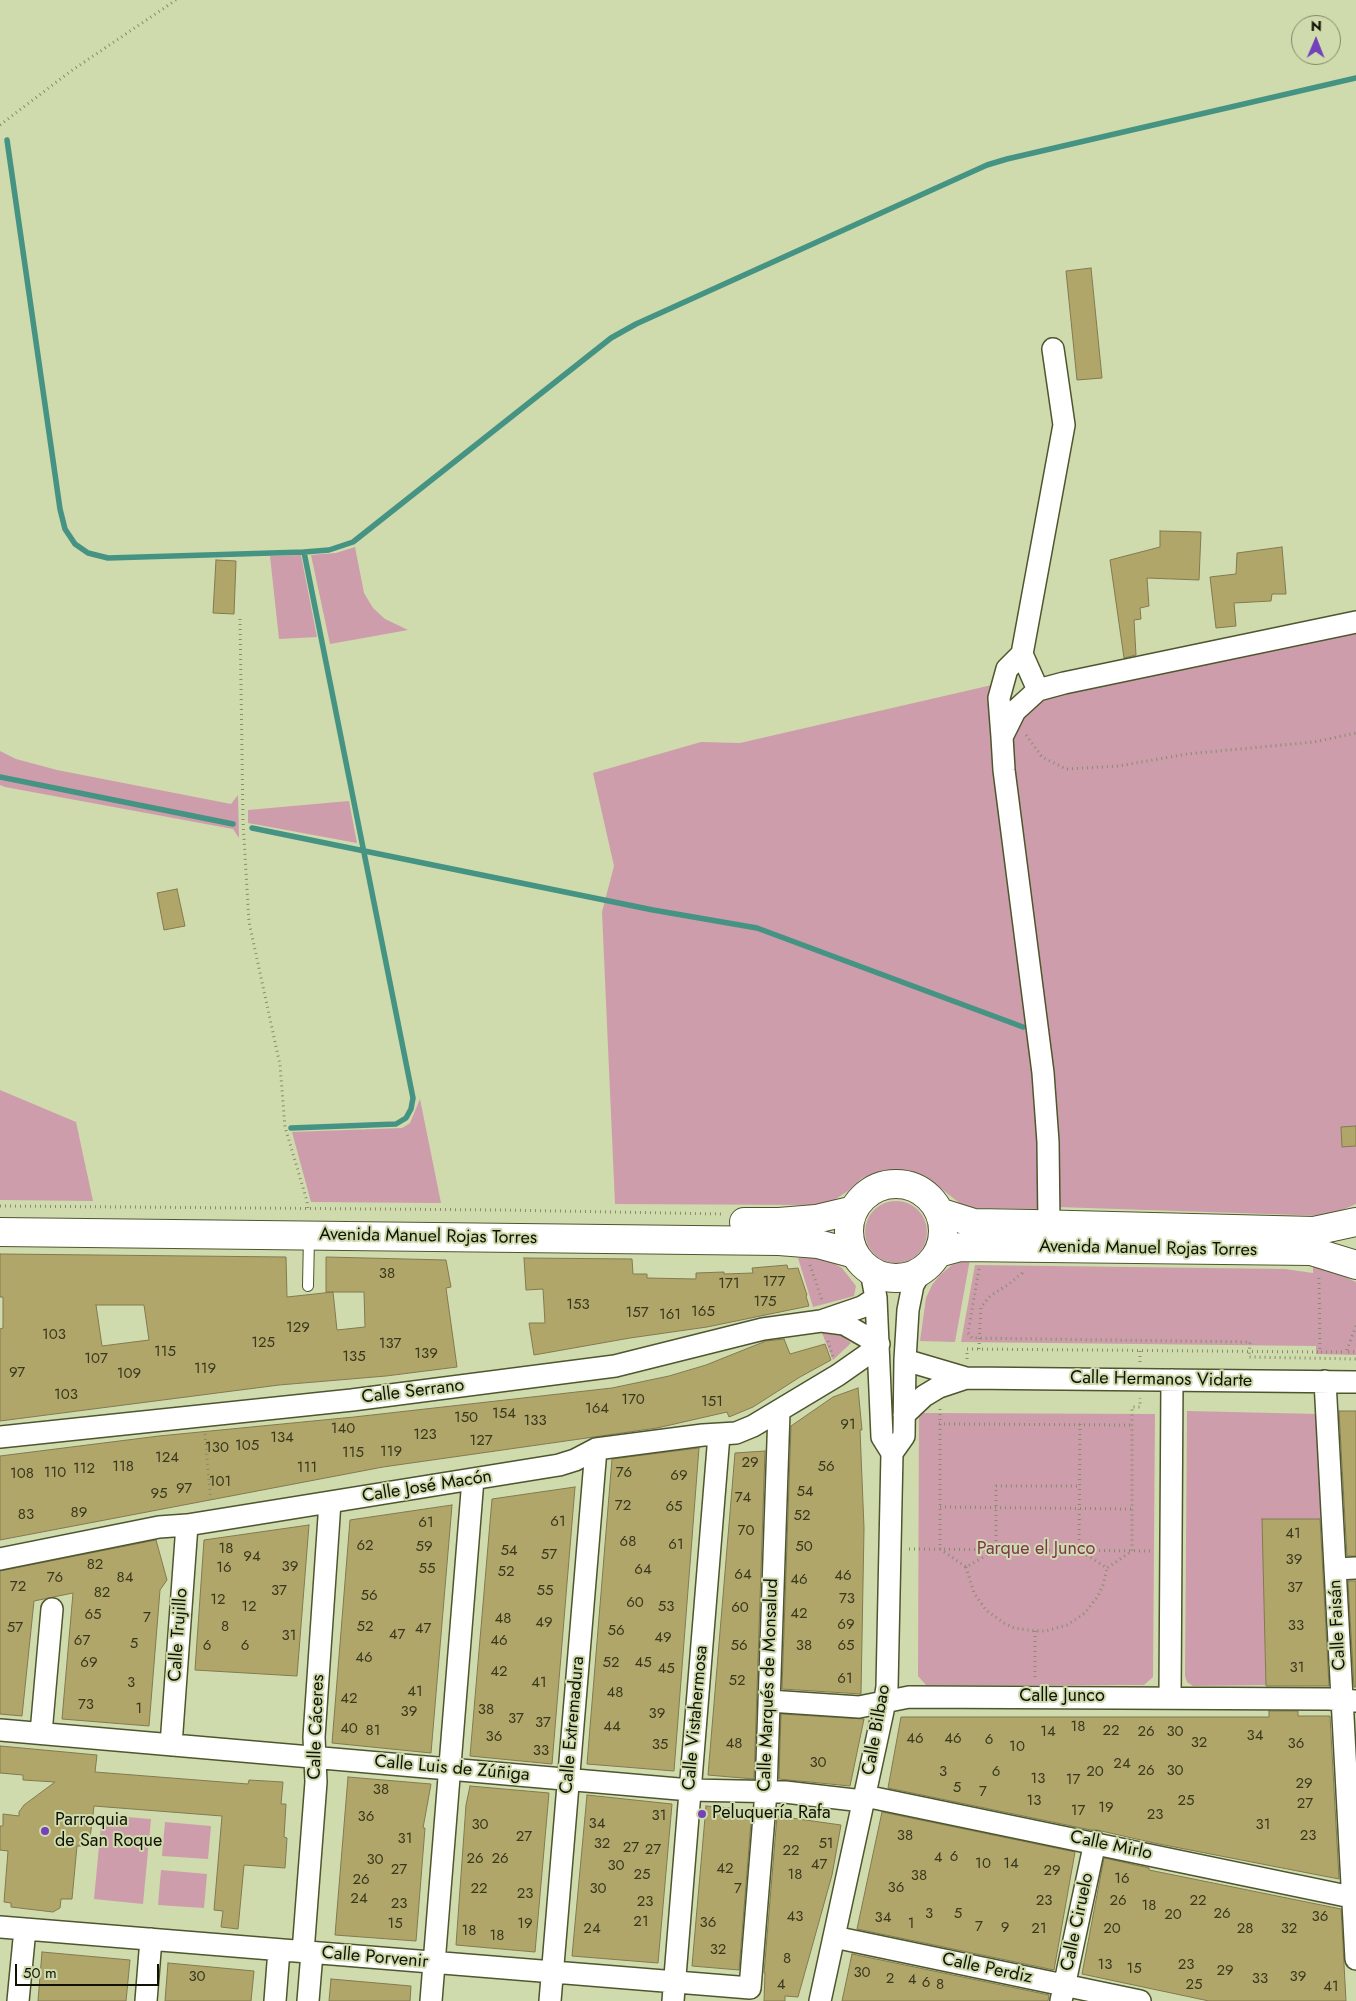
<!DOCTYPE html>
<meta charset="utf-8">
<style>
body{margin:0}
#map{position:relative;width:1356px;height:2001px;overflow:hidden;background:#cfdaad;font-family:Jost,sans-serif}
canvas{display:block}
.north{position:absolute;left:1291px;top:15px;width:50px;height:50px;box-sizing:border-box;background:#cfdaad;border:1px solid #838a69;border-radius:50%;rotate:1deg;font-size:14px;font-weight:700;line-height:20px;text-align:center;color:#101304}
.north::after{content:'';display:block;margin:auto;width:18px;height:22px;background:#7341b9;clip-path:polygon(50% 0,100% 100%,50% 72%,0 100%)}
.scale{position:absolute;left:15px;top:1964px;width:144px;height:22px;box-sizing:border-box;border:2px solid #101304;border-top:0;padding-left:6px;font-size:15px;line-height:18px;white-space:nowrap;color:#101304;-webkit-text-stroke:4px #cfdaad;paint-order:stroke}
</style>
<div id="map">
<canvas width="1356" height="2001"></canvas>
<div class="north">N</div>
<div class="scale">50 m</div>
</div>
<script>
const ctx = document.querySelector('canvas').getContext('2d');
ctx.lineJoin = 'round';
function fill(path, color) { ctx.fillStyle = color; ctx.fill(path, 'evenodd'); }
const toPath = rows => new Path2D(rows.map(r => 'M' + r).join(''));
function trace(path, color, width, dash) { ctx.strokeStyle = color; ctx.lineWidth = width; ctx.lineCap = dash ? 'butt' : 'round'; ctx.setLineDash(dash || []); ctx.stroke(path); }
function label(font, color, halo, rows, align = 'center') {
  ctx.font = font + ' Jost,sans-serif'; ctx.lineWidth = 4; ctx.setLineDash([]); ctx.textBaseline = 'middle'; ctx.strokeStyle = halo; ctx.fillStyle = color; for (const [text, x, y, turn = 0] of rows) {
    ctx.save(); ctx.translate(x, y); ctx.rotate((+turn || 0) * Math.PI / 180); ctx.textAlign = isNaN(turn) ? turn : align; if (halo) ctx.strokeText(text, 0, 0); ctx.fillText(text, 0, 0); ctx.restore();
  }
}
const green = toPath([
 [355,547,364,593,373,608,385,619,408,630,330,644,311,555,336,553],
 [301,555,317,637,279,639,270,556],
 [1356,631,1356,1204,1328,1216,1058,1207,1054,1073,1011,752,1013,731,1024,713,1039,700,1059,692],
 [992,685,1032,1039,1041,1209,966,1208,925,1176,904,1170,882,1172,862,1178,848,1191,834,1200,815,1205,615,1204,602,912,614,866,593,773,701,742,740,743],
 [0,751,16,759,57,770,231,804,238,795,239,838,233,829,5,787,0,785],
 [349,801,357,843,248,823,248,810],
 [0,1090,76,1122,93,1201,0,1200],
 [420,1099,441,1203,311,1202,292,1132,402,1128,410,1123],
 '865 1232a31 31 0 1 1 62 0a31 31 0 1 1-62 0Z',
 [798,1258,818,1258,830,1261,842,1268,856,1286,854,1296,813,1307],
 [970,1259,955,1342,920,1341,926,1298,932,1285,940,1275,952,1265],
 [1313,1263,1356,1282,1356,1355,1316,1354,1316,1346,961,1342,975,1265,1285,1269,1313,1273],
 [822,1333,840,1335,851,1343,833,1360],
 [1187,1411,1318,1414,1322,1519,1263,1519,1266,1685,1193,1686,1187,1682,1185,1676],
 [919,1413,1155,1414,1153,1677,1144,1685,926,1685,918,1676],
 [102,1815,151,1819,143,1904,94,1899],
 [165,1822,211,1826,208,1859,162,1856],
 [161,1870,207,1874,204,1908,158,1905]
]);
const stream = toPath([
 [7,140,60,509,65,529,75,544,88,553,108,558,304,552,329,550,353,542,611,338,636,324,987,165,1007,159,1356,78],
 [0,777,233,824],
 [252,828,653,910,757,928,1023,1027],
 [291,1128,396,1124,406,1118,411,1109,413,1098,304,552]
]);
const building = toPath([
 [1091,268,1102,378,1077,380,1066,271,1091,268],
 [1160,531,1201,532,1199,580,1147,578,1149,606,1140,608,1141,619,1134,620,1136,655,1124,658,1110,560,1160,547,1160,531],
 [1282,547,1286,594,1272,594,1271,601,1234,603,1236,626,1216,628,1210,577,1236,574,1237,553,1282,547],
 [216,560,236,561,234,614,213,613,216,560],
 [177,889,185,926,164,930,157,893,177,889],
 [1356,1126,1356,1146,1342,1147,1341,1127,1356,1126],
 [0,1254,286,1257,287,1297,333,1292,337,1330,365,1327,364,1292,326,1292,326,1257,446,1260,451,1287,446,1288,457,1367,386,1376,279,1385,0,1421,0,1329,3,1328,3,1297,0,1297,0,1254],
 [96,1305,144,1305,149,1340,102,1346,96,1305],
 [524,1258,632,1259,633,1274,647,1274,647,1278,696,1279,696,1273,724,1272,724,1274,753,1273,752,1268,787,1265,788,1269,798,1268,807,1295,806,1296,809,1306,707,1327,630,1338,534,1355,529,1323,545,1323,543,1289,526,1290,524,1258],
 [784,1339,790,1354,825,1344,831,1360,800,1377,753,1407,729,1417,727,1412,657,1428,383,1467,0,1540,0,1456,159,1436,354,1417,612,1388,669,1376,706,1365,766,1341,784,1339],
 [858,1388,862,1430,860,1430,864,1528,861,1694,782,1689,791,1426,833,1397,858,1388],
 [1339,1411,1356,1411,1356,1556,1347,1556,1339,1411],
 [699,1448,674,1771,587,1764,612,1459,699,1448],
 [765,1451,754,1779,708,1775,735,1453,765,1451],
 [575,1487,552,1764,470,1756,492,1499,575,1487],
 [452,1505,431,1753,332,1743,350,1520,452,1505],
 [1262,1519,1320,1519,1329,1686,1266,1686,1262,1519],
 [309,1525,297,1676,195,1670,204,1540,309,1525],
 [156,1540,167,1580,160,1590,149,1726,62,1719,73,1593,34,1601,22,1716,0,1714,0,1571,156,1540],
 [1348,1581,1356,1581,1356,1687,1354,1687,1348,1581],
 [1269,1711,1298,1711,1298,1716,1330,1716,1339,1879,1154,1843,1097,1830,1091,1830,888,1788,901,1717,1269,1717,1269,1711],
 [781,1714,864,1719,850,1786,779,1779,781,1714],
 [0,1746,97,1755,95,1772,248,1784,249,1780,283,1782,281,1804,286,1804,284,1837,287,1838,285,1868,244,1865,238,1929,221,1927,223,1911,214,1910,222,1816,94,1806,89,1846,77,1846,72,1899,61,1899,60,1908,53,1912,11,1907,11,1903,4,1902,8,1851,0,1850,0,1826,3,1826,3,1814,19,1816,19,1812,24,1805,55,1782,23,1780,23,1775,0,1773,0,1746],
 [348,1777,431,1784,423,1828,425,1828,416,1941,335,1935,348,1777],
 [470,1786,549,1793,535,1952,456,1945,466,1805,470,1786],
 [587,1795,672,1804,658,1963,572,1956,587,1795],
 [706,1806,752,1810,739,1970,692,1966,706,1806],
 [882,1812,1075,1852,1054,1970,857,1929,882,1812],
 [777,1816,841,1825,832,1875,798,1997,785,1996,785,2001,764,2001,765,1973,764,1973,777,1816],
 [1104,1858,1149,1868,1149,1870,1341,1909,1346,2001,1209,2001,1082,1974,1104,1858],
 [42,1952,130,1960,126,2001,38,2001,42,1952],
 [852,1954,1049,1995,1048,2001,842,2001,852,1954],
 [168,1963,254,1971,251,2001,165,2001,168,1963],
 [331,1979,411,1986,410,2001,329,2001,331,1979]
]);
const path = toPath([
 [0,125,71,71,176,0],
 [240,619,243,822,249,922,280,1065,285,1127,307,1201,308,1210],
 [1026,735,1042,757,1066,769,1119,766,1187,754,1314,742,1356,733],
 [861,1189,873,1181,902,1178,916,1182,931,1191],
 [0,1206,500,1210,724,1214],
 [810,1265,822,1300],
 [979,1269,968,1333,972,1338,1250,1342,1249,1357,1356,1359],
 [1319,1278,1320,1352,1346,1352],
 [1356,1326,1346,1352,1356,1352],
 [828,1341,833,1357],
 [979,1349,981,1307,990,1296,1009,1284,1022,1273,1022,1269],
 [967,1359,967,1349,1320,1352],
 [1140,1362,1140,1350],
 [940,1409,940,1549,966,1567,996,1550,996,1486,1079,1486],
 [939,1424,1132,1425],
 [1080,1424,1079,1550,1107,1568,1132,1551,1132,1407,1140,1407,1140,1398],
 [205,1434,211,1503],
 [940,1507,1132,1509],
 [909,1549,1152,1551],
 [966,1567,974,1593,986,1610,1004,1623,1014,1628,1035,1631,1046,1631,1067,1625,1085,1613,1098,1596,1103,1585,1107,1568],
 [1035,1631,1035,1678]
]);
const lane = toPath([
 [308,1286,309,1236]
]);
const street = toPath([
 [1038,690,1022,654,1064,425,1053,349],
 [1002,737,999,698,1007,669,1022,654],
 [1049,1225,1048,1142,1043,1073,1004,770,1002,737,1015,711,1038,690,1064,683,1356,622],
 [905,1360,966,1378,1356,1382],
 [1325,1381,1356,1959],
 [904,1415,924,1396,939,1387,966,1378],
 [0,1437,352,1400,615,1366,763,1329,821,1321,862,1307,876,1298],
 [892,1453,904,1436,905,1360,908,1310,913,1285,921,1271],
 [0,1559,159,1527,187,1525,559,1465,575,1460,596,1449,703,1435,736,1433,753,1426,838,1375,868,1354,879,1344,844,1324,821,1321],
 [1335,1569,1356,1568],
 [1170,1698,1172,1380],
 [769,1701,859,1707,909,1697,1329,1699,1356,1701],
 [0,1730,690,1790,785,1792,863,1801],
 [41,1733,52,1609],
 [171,1745,187,1525],
 [865,1796,1356,1898],
 [0,1927,750,1988,766,1792,779,1412],
 [834,1937,1140,2001],
 [303,1952,316,1782,314,1737,330,1502],
 [18,2001,25,1929],
 [146,2001,151,1939],
 [275,2001,279,1950],
 [308,2001,312,1953],
 [431,2001,473,1479],
 [550,2001,596,1449],
 [673,2001,719,1435],
 [820,2001,883,1711,887,1687,892,1453,882,1437,876,1298,871,1271],
 [1061,2001,1095,1842]
]);
const secondary = toPath([
 '849 1231a47 47 0 1 1 94 0a47 47 0 1 1-94 0Z',
 [939,1212,974,1223,1032,1224,1314,1231,1356,1222],
 [744,1222,779,1222,816,1219,854,1210],
 [0,1232,779,1241,818,1244,855,1254],
 [938,1253,960,1247,1311,1251,1356,1265]
]);
const markers = [
 [702,1814,5,"#7341b9"],
 [45,1831,5,"#7341b9"]
];
const numberNames = [
 ["38",387,1274],
 ["177",774,1282],
 ["171",729,1284],
 ["175",765,1302],
 ["153",578,1305],
 ["165",703,1312],
 ["157",637,1313],
 ["161",670,1315],
 ["129",298,1328],
 ["103",54,1335],
 ["125",263,1343],
 ["137",390,1344],
 ["115",165,1352],
 ["139",426,1354],
 ["135",354,1357],
 ["107",96,1359],
 ["119",205,1369],
 ["97",17,1373],
 ["109",129,1374],
 ["103",66,1395],
 ["170",633,1400],
 ["151",712,1402],
 ["164",597,1409],
 ["154",504,1414],
 ["150",466,1418],
 ["133",535,1421],
 ["91",848,1425],
 ["140",343,1429],
 ["123",425,1435],
 ["134",282,1438],
 ["127",481,1441],
 ["105",247,1446],
 ["130",217,1448],
 ["119",391,1452],
 ["115",353,1453],
 ["124",167,1458],
 ["29",750,1463],
 ["118",123,1467],
 ["56",826,1467],
 ["111",307,1468],
 ["112",84,1469],
 ["110",55,1473],
 ["76",624,1473],
 ["108",22,1474],
 ["69",679,1476],
 ["101",220,1482],
 ["97",184,1489],
 ["54",805,1492],
 ["95",159,1494],
 ["74",743,1498],
 ["72",623,1506],
 ["65",674,1507],
 ["89",79,1513],
 ["83",26,1515],
 ["52",802,1516],
 ["61",558,1522],
 ["61",426,1523],
 ["70",746,1531],
 ["41",1293,1534],
 ["68",628,1542],
 ["61",676,1545],
 ["62",365,1546],
 ["59",424,1547],
 ["50",804,1547],
 ["18",226,1549],
 ["54",509,1551],
 ["57",549,1555],
 ["94",252,1557],
 ["39",1294,1560],
 ["82",95,1565],
 ["39",290,1567],
 ["16",224,1568],
 ["55",427,1569],
 ["64",643,1570],
 ["52",506,1572],
 ["64",743,1575],
 ["46",843,1576],
 ["76",55,1578],
 ["84",125,1578],
 ["46",799,1580],
 ["72",18,1587],
 ["37",1295,1588],
 ["37",279,1591],
 ["55",545,1591],
 ["82",102,1593],
 ["56",369,1596],
 ["73",847,1599],
 ["12",218,1600],
 ["60",635,1603],
 ["12",249,1607],
 ["53",666,1607],
 ["60",740,1608],
 ["42",799,1614],
 ["65",93,1615],
 ["7",147,1618],
 ["48",503,1619],
 ["49",544,1623],
 ["69",846,1625],
 ["33",1296,1626],
 ["8",225,1627],
 ["52",365,1627],
 ["57",15,1628],
 ["47",423,1629],
 ["56",616,1631],
 ["47",397,1635],
 ["31",289,1636],
 ["49",663,1638],
 ["67",82,1641],
 ["46",499,1641],
 ["5",134,1644],
 ["6",207,1646],
 ["6",245,1646],
 ["56",739,1646],
 ["38",804,1646],
 ["65",846,1646],
 ["46",364,1658],
 ["69",89,1663],
 ["52",611,1663],
 ["45",643,1663],
 ["31",1297,1668],
 ["45",666,1669],
 ["42",499,1672],
 ["61",845,1679],
 ["52",737,1681],
 ["3",131,1683],
 ["41",539,1683],
 ["41",415,1692],
 ["48",615,1693],
 ["42",349,1699],
 ["73",86,1705],
 ["1",139,1709],
 ["38",486,1710],
 ["39",409,1712],
 ["39",657,1714],
 ["37",516,1719],
 ["37",543,1723],
 ["44",612,1727],
 ["18",1078,1727],
 ["40",349,1729],
 ["81",373,1731],
 ["22",1111,1731],
 ["14",1048,1732],
 ["26",1146,1732],
 ["30",1175,1732],
 ["34",1255,1736],
 ["36",494,1737],
 ["46",915,1739],
 ["46",953,1739],
 ["6",989,1740],
 ["32",1199,1743],
 ["48",734,1744],
 ["36",1296,1744],
 ["35",660,1745],
 ["10",1017,1747],
 ["33",541,1751],
 ["30",818,1763],
 ["24",1122,1764],
 ["26",1146,1771],
 ["30",1175,1771],
 ["3",943,1772],
 ["6",996,1772],
 ["20",1095,1772],
 ["13",1038,1779],
 ["17",1073,1780],
 ["29",1304,1784],
 ["5",957,1788],
 ["38",381,1790],
 ["7",983,1792],
 ["13",1034,1801],
 ["25",1186,1801],
 ["27",1305,1804],
 ["19",1106,1808],
 ["17",1078,1811],
 ["23",1155,1815],
 ["31",659,1816],
 ["36",366,1817],
 ["34",597,1824],
 ["30",480,1825],
 ["31",1263,1825],
 ["38",905,1836],
 ["23",1308,1836],
 ["27",524,1837],
 ["31",405,1839],
 ["32",602,1844],
 ["51",826,1844],
 ["27",631,1848],
 ["27",653,1850],
 ["22",791,1851],
 ["6",954,1857],
 ["4",938,1858],
 ["26",475,1859],
 ["26",500,1859],
 ["30",375,1860],
 ["10",983,1864],
 ["14",1011,1864],
 ["47",819,1865],
 ["30",616,1866],
 ["42",725,1869],
 ["27",399,1870],
 ["29",1052,1871],
 ["25",642,1875],
 ["18",795,1875],
 ["38",919,1876],
 ["16",1122,1879],
 ["26",361,1880],
 ["36",896,1888],
 ["22",479,1889],
 ["30",598,1889],
 ["7",738,1889],
 ["23",525,1894],
 ["24",359,1899],
 ["23",1044,1901],
 ["26",1118,1901],
 ["22",1198,1901],
 ["23",645,1902],
 ["23",399,1904],
 ["18",1149,1906],
 ["3",929,1914],
 ["5",958,1914],
 ["26",1222,1914],
 ["20",1173,1915],
 ["43",795,1917],
 ["36",1320,1917],
 ["34",883,1918],
 ["21",641,1922],
 ["36",708,1923],
 ["15",395,1924],
 ["19",525,1924],
 ["1",911,1924],
 ["7",979,1927],
 ["9",1005,1928],
 ["24",592,1929],
 ["21",1039,1929],
 ["20",1112,1929],
 ["28",1245,1929],
 ["32",1289,1929],
 ["18",469,1931],
 ["18",497,1936],
 ["32",718,1950],
 ["8",787,1959],
 ["13",1105,1965],
 ["23",1186,1965],
 ["15",1134,1969],
 ["29",1225,1971],
 ["30",862,1973],
 ["30",197,1977],
 ["39",1298,1977],
 ["2",890,1979],
 ["33",1260,1979],
 ["4",912,1980],
 ["6",926,1983],
 ["4",781,1985],
 ["8",940,1985],
 ["25",1194,1985],
 ["41",1331,1987]
];
const streetNames = [
 ["Avenida Manuel Rojas Torres",428,1237,1],
 ["Avenida Manuel Rojas Torres",1148,1249,1],
 ["Calle Hermanos Vidarte",1161,1380,1],
 ["Calle Serrano",413,1392,-7],
 ["Calle José Macón",427,1487,-9],
 ["Calle Faisán",1338,1625,-93],
 ["Calle Trujillo",179,1635,-86],
 ["Calle Marqués de Monsalud",769,1685,-88],
 ["Calle Junco",1062,1697],
 ["Calle Vistahermosa",696,1718,-85],
 ["Calle Extremadura",573,1725,-85],
 ["Calle Cáceres",317,1727,-88],
 ["Calle Bilbao",877,1730,-80],
 ["Calle Luis de Zúñiga",452,1769,5],
 ["Calle Mirlo",1111,1846,12],
 ["Calle Ciruelo",1078,1922,-78],
 ["Calle Porvenir",375,1958,5],
 ["Calle Perdiz",987,1969,12]
];
const parkNames = [
 ["Parque el Junco",1036,1550]
];
const poiNames = [
 ["Peluquería Rafa",712,1814],
 ["Parroquia",55,1821],
 ["de San Roque",55,1842]
];
fill(green, '#cd9dab');
trace(stream, '#459383', 5.5);
fill(building, '#b1a66a');
trace(building, '#827a4f', 1);
trace(lane, '#4e562e', 12);
trace(street, '#4e562e', 24);
trace(secondary, '#4e562e', 30);
trace(path, '#858d6b', 3, [1, 4]);
trace(lane, '#fff', 10);
trace(street, '#fff', 21);
trace(secondary, '#fff', 28);
for (const [x, y, r, color] of markers) { const dot = new Path2D(); dot.arc(x, y, r, 0, 2 * Math.PI); ctx.fillStyle = color; ctx.fill(dot); trace(dot, '#cfdaad', 2); }
label('15px', '#38381e', null, numberNames);
label('18px', '#101304', '#cfdaad', streetNames);
label('18px', '#813452', '#cfdaad', parkNames);
label('18px', '#101304', '#cfdaad', poiNames, 'left');
</script>
